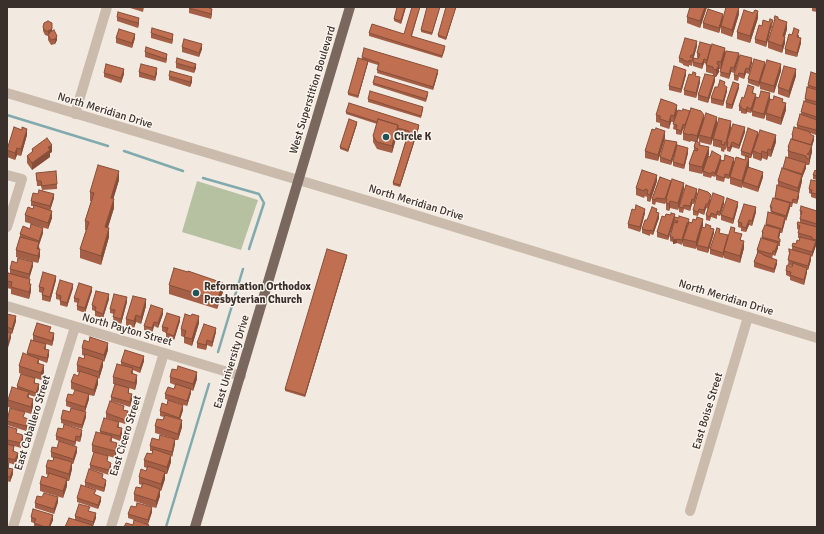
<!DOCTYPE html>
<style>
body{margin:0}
#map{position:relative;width:824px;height:534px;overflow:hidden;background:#f2eae0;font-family:Signika,sans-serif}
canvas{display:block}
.frame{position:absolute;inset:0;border:8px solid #39302b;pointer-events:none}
</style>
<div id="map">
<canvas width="824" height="534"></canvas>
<div class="frame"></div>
</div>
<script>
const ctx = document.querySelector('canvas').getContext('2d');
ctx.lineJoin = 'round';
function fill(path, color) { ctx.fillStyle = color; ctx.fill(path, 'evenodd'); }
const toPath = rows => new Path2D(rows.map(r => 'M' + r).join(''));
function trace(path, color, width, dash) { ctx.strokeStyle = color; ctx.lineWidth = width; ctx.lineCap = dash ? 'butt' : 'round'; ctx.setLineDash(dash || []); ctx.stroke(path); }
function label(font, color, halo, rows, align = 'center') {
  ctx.font = font + ' Signika,sans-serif'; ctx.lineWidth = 3; ctx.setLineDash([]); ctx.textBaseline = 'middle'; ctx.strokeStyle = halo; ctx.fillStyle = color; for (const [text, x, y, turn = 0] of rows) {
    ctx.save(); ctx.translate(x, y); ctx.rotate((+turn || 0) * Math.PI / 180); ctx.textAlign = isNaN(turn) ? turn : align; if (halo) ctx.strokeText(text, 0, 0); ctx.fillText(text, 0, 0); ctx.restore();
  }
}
const green = toPath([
 [197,181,258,200,241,250,182,232]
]);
const stream = toPath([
 [7,115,108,146],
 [124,151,183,171],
 [203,178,259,194,264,203,249,249],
 [218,352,243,269],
 [166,527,209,384]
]);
const minor = toPath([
 [7,93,399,210,817,338],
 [75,114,107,7],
 [7,175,22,179,7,227],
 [7,306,241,376],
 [690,511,748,317],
 [13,527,75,327],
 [111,527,164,353]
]);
const major = toPath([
 [195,527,350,7]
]);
const wall = toPath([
 [127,7,144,7,143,12],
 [397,7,406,7,401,24,394,21,394,19],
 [420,7,412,36,445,49,442,58,369,36,369,33,404,34],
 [427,7,440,7,432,35,421,32,421,30],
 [456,7,446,40,438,37,438,35],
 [707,7,700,28,687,23,687,17],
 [812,7,817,7,817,12,812,11],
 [189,8,212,13,211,19,189,13],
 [739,14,732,37,721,33,721,27,719,33,703,28,703,23],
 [117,17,139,23,138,28,117,21],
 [758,18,750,43,737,39,737,32],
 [774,18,778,19,787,29,785,36,785,43,782,53,768,48,768,41,774,23],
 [773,20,772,28,771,28,766,47,755,43,755,39,762,26],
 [52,23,52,31,57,40,55,44,51,45,48,40,48,36,45,35,43,31,43,27],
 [151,33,173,39,172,44,151,38],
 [792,35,799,35,799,37,801,43,797,57,785,54,785,49],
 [116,38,135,38,132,48,116,43],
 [697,46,693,60,692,66,689,65,689,67,683,65,683,64,679,62,679,58],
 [182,47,202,49,199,57,182,52],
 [711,48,725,54,739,57,734,73,731,72,729,79,720,76,721,69,719,69,719,72,716,77,715,77,715,81,708,103,698,100,698,95,713,76,713,74,706,72,706,64,704,63,702,69,693,66,693,62,698,59,698,58,697,58,697,53],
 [145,52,167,58,166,63,145,57],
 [362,57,438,73,433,90,377,73,378,65,368,62,358,98,348,95,348,93],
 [176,63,196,68,194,73,176,68],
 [752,63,749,74,746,73,744,79,739,77,738,81,734,80,734,75],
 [765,66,781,71,774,93,760,89,760,83,759,87,748,83,748,79],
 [139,72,157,73,155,81,139,77],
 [104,73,124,74,121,83,104,77],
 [817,74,817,131,816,135,810,133,810,135,814,140,812,146,812,152,810,158,810,161,809,165,806,165,806,168,802,178,802,181,799,193,799,197,797,204,793,203,792,207,790,207,786,221,785,220,782,233,780,233,779,238,780,243,780,246,778,246,778,248,775,256,773,255,772,258,777,264,774,273,754,267,754,262,757,254,757,250,762,238,762,232,766,225,768,212,771,213,770,207,775,199,777,185,778,186,778,181,788,157,788,147,792,139,792,135,797,128,797,125,805,102,805,99,808,85],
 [686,75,681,93,669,90,669,86],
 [169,76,192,82,190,87,169,80],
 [796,76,789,98,778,94,778,87],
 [700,82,696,98,684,95,684,90],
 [373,83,428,95,426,102,373,85],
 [725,86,727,91,723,106,711,103,711,98,718,87],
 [739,88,732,109,726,108,726,103],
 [754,91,753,93,756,99,751,113,747,112,746,114,741,113,741,111,739,111,739,106,744,98],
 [759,98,770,98,767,110,783,102,786,110,781,125,766,120,766,114,764,119,752,116,752,111],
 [368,99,423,109,421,118,368,102],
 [346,112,419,127,400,187,393,185,393,183,408,133,398,130,392,153,377,149,373,142,373,136,377,124,346,114],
 [677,113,731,128,729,135,745,132,739,149,732,147,730,152,727,151,727,144,726,150,725,149,724,152,721,151,721,148,713,146,713,139,717,125,711,145,699,142,699,136,697,141,709,154,708,156,721,160,734,162,745,160,746,157,741,155,741,151,758,135,776,142,771,157,768,156,767,160,762,158,761,161,753,158,753,153,751,158,749,158,749,167,763,177,758,192,743,187,743,184,742,188,730,184,730,177,729,179,725,178,724,182,716,180,716,175,717,172,715,177,712,176,711,178,703,176,703,171,702,174,689,171,689,164,694,151,694,147,695,142,691,141,690,142,683,140,683,133,684,129,683,129,681,135,676,134,676,130,673,129,674,122,671,122,669,129,660,126,660,123,656,122,656,115],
 [357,124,348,152,340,149,340,147],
 [22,130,27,135,21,156,17,155,15,160,7,157,7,150],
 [665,138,658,161,645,158,645,151],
 [677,147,671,165,660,162,660,157],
 [32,149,52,152,50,153,50,157,32,170,27,163,27,156,32,153],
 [688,153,684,169,673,166,673,162],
 [817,169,817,180,813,179,813,175,816,171],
 [36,173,57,184,57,189,42,190,54,198,50,210,52,218,48,229,25,222,25,215,33,209,34,206,31,206,31,201,42,190,41,186,37,186],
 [660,177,684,189,678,210,670,208,669,211,666,210,666,202,665,204,656,202,655,205,652,204,652,199],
 [119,180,113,199,114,208,108,228,109,237,101,265,80,258,80,249,86,230,85,230,85,221,91,201,90,201,90,192],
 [657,181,650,202,647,201,647,197,645,196,644,198,636,195,636,188],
 [817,181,817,199,811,197,811,194,809,193,809,189],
 [697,194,694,204,692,204,690,211,684,209,683,213,679,212,679,207],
 [711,199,724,204,720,216,717,215,717,219,711,217,710,221,706,220,706,215,708,209,706,208,704,215,699,213,698,216,693,215,693,210],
 [738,206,733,224,721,220,721,215],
 [635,210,645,213,640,232,628,228,628,224],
 [800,211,817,211,817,245,816,244,812,257,811,256,811,260,808,270,807,270,804,285,790,280,790,277,786,275,786,271,792,267,792,266,788,265,789,252,792,250,792,246,799,241,800,238,798,238,798,233,799,230,797,229,797,224,800,222,800,219,801,215,800,215],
 [657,212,659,218,653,235,650,234,650,236,642,233,642,229,647,220],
 [756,212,752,226,749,225,746,232,741,231,741,228,738,227,738,222],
 [675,219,668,240,657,237,657,232],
 [674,220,689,222,703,226,702,228,711,228,714,233,708,253,697,250,697,245,699,239,696,249,683,246,683,240,682,245,677,243,673,244,673,242,670,241,670,237,674,222],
 [735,232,742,241,744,248,740,263,724,258,724,253,723,258,710,254,710,249,720,233,728,239],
 [43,233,39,245,40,256,38,263,16,257,16,250,20,237,20,234],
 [347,257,305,397,285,391,285,389],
 [33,266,29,279,31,291,29,299,11,294,11,289,7,288,7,276,10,273,10,269],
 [56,280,50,302,42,300,42,293,39,292,39,287],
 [169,285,223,292,217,309,169,294],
 [73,288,67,307,60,305,60,300,56,299,56,294],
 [92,291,85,313,77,310,77,306,78,303,74,302,74,298],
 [109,299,103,318,95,316,95,311,92,310,92,305],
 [127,302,121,324,113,321,114,314,110,313,110,309],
 [146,306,141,324,136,322,134,328,126,326,126,319],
 [7,314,16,321,12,334,7,332],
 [163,314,158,328,154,326,152,333,144,330,144,326],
 [180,321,174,340,166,338,166,333,162,331,162,327],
 [199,323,192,346,184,343,184,337,181,336,181,329],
 [51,332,54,338,52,346,46,344,46,349,49,355,47,363,39,360,39,363,44,372,41,380,35,378,35,383,39,389,36,397,29,395,29,398,33,406,31,414,8,407,8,400,17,389,17,386,34,378,19,373,19,366,27,355,27,353,33,340,33,335],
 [216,332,212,347,207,345,206,350,197,348,197,343],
 [82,348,108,350,104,362,103,361,103,366,99,379,98,378,98,384,94,396,89,395,89,399,85,412,66,406,66,401,73,395,84,393,71,389,71,382,78,376,80,373,77,372,77,365,84,359,85,356,82,355],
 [144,361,140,373,133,370,133,374,137,382,135,390,129,388,129,393,132,399,130,407,111,401,111,397,115,384,113,384,113,377,121,365,121,362],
 [170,377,197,379,193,391,191,390,191,393,187,406,165,399,165,394,174,389,175,385,170,383],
 [124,410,128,416,125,424,119,422,119,428,122,433,120,441,112,438,112,442,117,450,115,458,98,453,108,462,111,467,109,475,90,469,90,465,94,452,92,452,92,445,100,433,100,431,115,421,106,418,106,413],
 [183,410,180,420,182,427,178,440,175,440,175,444,172,457,171,456,171,462,167,474,165,474,165,479,161,491,160,491,160,496,156,508,134,501,134,494,141,488,142,485,139,484,139,477,146,471,147,468,144,467,144,460,152,454,152,451,150,451,150,446,159,440,172,438,155,433,155,426,163,420,164,417,160,416,160,411],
 [70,412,86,417,82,429,61,423,61,419],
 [25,418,28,423,26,431,7,425,7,419],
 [7,426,17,434,23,440,21,448,14,446,14,452,18,457,15,465,7,462],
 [63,429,82,434,80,442,76,441,75,446,56,440,56,436],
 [57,448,77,452,73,464,72,464,72,469,69,481,67,481,67,486,63,498,40,491,40,484,47,478,48,475,46,474,46,467,53,461,53,458,51,457,51,452],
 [7,463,9,468,13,474,10,482,7,481],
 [103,479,106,484,104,492,85,486,85,482],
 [96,495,101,501,98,509,77,502,77,498],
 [42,497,58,502,54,514,35,508,35,503],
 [90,511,96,518,93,526,92,526,92,527,75,520,75,516],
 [152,512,148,524,149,527,133,525,144,523,128,518,128,514],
 [31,517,53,520,50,527,34,527,34,523,31,522]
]);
const shadedWall = toPath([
 [405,7,406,7,401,24,401,21],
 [456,7,446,40,446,38],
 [705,7,707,7,700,28,700,21],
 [739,7,739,14,732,37,732,30],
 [212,9,212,13,211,19,211,14],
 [758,11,758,18,750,43,750,36],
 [723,14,723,18,719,33,719,28],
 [139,18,139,23,138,28,138,23],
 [787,22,787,29,783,43,783,36],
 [771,23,771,28,766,47,766,42],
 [52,29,52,34,48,36,48,31],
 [135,34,135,38,132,48,132,43],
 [173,34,173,39,172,44,172,40],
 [57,36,57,40,55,44,55,39],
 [785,37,785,43,782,53,782,46],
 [801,38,801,43,797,57,797,53],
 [697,41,697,46,693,60,692,66,693,55],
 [202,44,202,49,199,57,199,53],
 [725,48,725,55,721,69,721,62],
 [739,53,739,57,734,73,734,68],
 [167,54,167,58,166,63,166,59],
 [752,58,752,63,749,74,749,69],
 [704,59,704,63,702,69,702,64],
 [368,61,368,63,358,98,358,96],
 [718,61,718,67,719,65,719,72,716,77,716,70],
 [765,62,765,67,759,87,759,82],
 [196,64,196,68,194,73,194,68],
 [781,64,781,71,774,93,774,86],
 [731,67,731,72,729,79,729,74],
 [157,68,157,73,155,81,155,77],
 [746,68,746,73,744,79,744,74],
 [124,69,124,74,121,83,121,78],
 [796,69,796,76,789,98,789,91],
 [438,70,438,73,433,90,433,87],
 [686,70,686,75,681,93,681,89],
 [715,76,715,81,708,103,708,98],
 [192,77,192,82,190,87,190,82],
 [700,77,700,82,696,98,696,93],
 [739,84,739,88,732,109,732,105],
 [727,87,727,91,723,106,723,101],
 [770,93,770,98,764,119,764,114],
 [756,94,756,99,751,113,751,109],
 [786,103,786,110,781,125,781,118],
 [677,105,677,112,674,123,674,116],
 [747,107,747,112,746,114,746,110],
 [671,115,671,122,669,129,669,122],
 [704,115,704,122,697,143,697,136],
 [717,117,717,124,711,145,711,138],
 [731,121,731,128,728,141,727,141,726,150,726,143],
 [357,122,357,124,348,152,348,150],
 [683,124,683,129,681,135,681,131],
 [398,125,398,132,392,153,392,146],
 [419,125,419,127,400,187,400,185],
 [745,127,745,132,739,149,739,145],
 [27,129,27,135,21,156,21,149],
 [665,131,665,138,658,161,658,155],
 [758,132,758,136,751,158,751,154],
 [776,135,776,142,771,157,771,150],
 [814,136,814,140,812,146,812,152,809,165,809,159,811,145],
 [677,142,677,147,671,165,671,161],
 [732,142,732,147,730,152,730,148],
 [52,145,52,152,50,153,50,157,32,170,32,163,48,147],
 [709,147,709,154,702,174,702,167],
 [17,148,17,155,15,160,15,153],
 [688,148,688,153,684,169,684,165],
 [768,149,768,156,767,160,767,153],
 [762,151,762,158,761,161,761,154],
 [721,156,721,160,715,177,715,173],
 [749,157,749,164,744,183,743,182,742,188,742,181],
 [734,158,734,162,729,179,729,175],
 [806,163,806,168,802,178,802,181,799,193,799,197,797,204,797,200,798,194,798,188],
 [119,171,119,180,111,207,111,198],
 [763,172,763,177,758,192,758,187],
 [657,175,657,181,650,202,650,195],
 [684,183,684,189,678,210,678,203],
 [697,189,697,194,694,204,694,200],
 [54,194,54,198,50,211,50,206],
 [114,199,114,208,105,236,105,227],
 [692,199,692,204,690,211,690,206],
 [724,199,724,204,720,216,720,212],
 [670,201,670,208,669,211,669,204],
 [738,202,738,206,733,224,733,219],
 [790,203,790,208,786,221,786,216],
 [706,204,706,208,704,215,704,210],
 [756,207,756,212,752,226,752,221],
 [645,209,645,213,640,232,640,227],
 [52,211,52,218,48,229,48,223],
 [659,213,659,218,653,235,653,231],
 [675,214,675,219,668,240,668,236],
 [785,217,785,222,782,233,782,229],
 [703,219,703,226,696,249,696,242],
 [749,220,749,225,746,232,746,228],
 [687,223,687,227,682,245,682,240],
 [43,228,43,233,39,245,39,249,37,249,39,243,39,241],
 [109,228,109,237,101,265,101,256],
 [714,229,714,233,708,253,708,248],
 [780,229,780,234,778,243,778,238],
 [728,235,728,240,723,258,723,253],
 [677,239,677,243,673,244,673,240],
 [744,241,744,248,740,263,740,256],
 [816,241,816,246,812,257,812,252],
 [778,243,778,248,775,256,775,251],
 [40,249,40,256,38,263,38,256],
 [347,255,347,257,305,397,305,395],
 [811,255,811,260,808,270,808,266],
 [777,260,777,264,774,273,774,269],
 [33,262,33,266,29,279,29,274],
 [807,268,807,273,804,285,804,280],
 [56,276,56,280,50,302,50,297],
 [223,283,223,292,217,309,217,300],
 [31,284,31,291,29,299,29,292],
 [73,284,73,288,67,307,67,303],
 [92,287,92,291,85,313,85,308],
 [109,294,109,299,103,318,103,314],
 [127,297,127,302,121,324,121,319],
 [146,299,146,306,141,324,141,317],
 [163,309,163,314,158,328,158,323],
 [136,315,136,322,134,328,134,321],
 [16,316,16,321,12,334,12,329],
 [199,316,199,323,192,346,192,339],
 [180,317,180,321,174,340,174,336],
 [154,322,154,326,152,333,152,328],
 [216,328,216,332,212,347,212,342],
 [11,333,11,338,7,351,7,346],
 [54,333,54,338,52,346,52,341],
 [207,340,207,345,206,350,206,345],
 [108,343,108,350,104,362,104,355],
 [49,350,49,355,47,363,47,358],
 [144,356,144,361,140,373,140,368],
 [103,360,103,366,99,379,99,372],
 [44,365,44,372,41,380,41,373],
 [197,372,197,379,193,391,193,384],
 [137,375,137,382,135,390,135,383],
 [98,377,98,384,94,396,94,390],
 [39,384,39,389,36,397,36,393],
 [191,389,191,393,187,406,187,401],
 [89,394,89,399,85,412,85,407],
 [132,394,132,399,130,407,130,402],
 [33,399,33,406,31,414,31,407],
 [183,405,183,410,179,422,179,418],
 [128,411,128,416,125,424,125,420],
 [86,412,86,417,82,429,82,425],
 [28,419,28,423,26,431,26,426],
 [182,420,182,427,178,440,178,434],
 [122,428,122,433,120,441,120,436],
 [82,430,82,434,80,442,80,437],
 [23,435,23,440,21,448,21,443],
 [76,436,76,441,75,446,75,442],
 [175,439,175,444,172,457,172,452],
 [117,443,117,450,115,458,115,451],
 [77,447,77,452,73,464,73,459],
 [18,453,18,457,15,465,15,460],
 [171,455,171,462,167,474,167,467],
 [72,462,72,469,69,481,69,474],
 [111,463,111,467,109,475,109,470],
 [13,469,13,474,10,482,10,477],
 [165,472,165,479,161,491,161,484],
 [67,479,67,486,63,498,63,491],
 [106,480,106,484,104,492,104,488],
 [160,489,160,496,156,508,156,501],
 [58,497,58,502,54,514,54,509],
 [101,497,101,501,98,509,98,505],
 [152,507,152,512,148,524,148,520],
 [96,513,96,518,93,526,93,522],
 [53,515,53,520,50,527,49,527]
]);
const building = toPath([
 [190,7,207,7,212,9,211,14,189,8,190,7],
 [397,7,405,7,401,21,394,19,397,7],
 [412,7,420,7,411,36,445,46,442,56,369,33,372,24,404,34,412,7],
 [427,7,440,7,432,33,421,30,427,7],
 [446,7,456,7,446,38,438,35,446,7],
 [690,7,705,7,700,21,687,17,690,7],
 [726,7,739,7,732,30,721,26,726,7],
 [708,9,723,14,719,28,703,23,708,9],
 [744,10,753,13,755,10,758,11,750,36,737,32,744,10],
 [118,12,139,18,138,23,117,17,118,12],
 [775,16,778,17,778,19,787,22,783,36,785,37,782,46,768,41,775,19,774,18,775,16],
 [770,19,773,20,772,23,771,23,766,42,755,39,759,25,762,26,763,20,769,22,770,19],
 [48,21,52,23,52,29,48,31,45,31,43,27,44,23,48,21],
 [152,28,173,34,172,40,151,33,152,28],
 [794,28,799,30,797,37,801,38,797,53,785,49,789,34,792,35,794,28],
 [119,29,135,34,132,43,116,38,119,29],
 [54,30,57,36,55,39,51,40,48,35,50,32,54,30],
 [685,38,697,41,693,55,691,55,690,57,693,58,692,61,689,60,689,62,683,60,683,59,679,58,685,38],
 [184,39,202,44,199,53,182,47,184,39],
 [700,42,711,45,707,60,704,59,702,64,693,62,694,58,698,59,700,54,697,53,700,42],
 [712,44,725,48,721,62,718,61,717,64,719,65,716,70,713,69,713,67,706,65,712,44],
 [146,47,167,54,166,59,145,52,146,47],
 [364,48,438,70,433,87,377,70,379,63,362,57,364,48],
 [726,51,739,53,734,68,731,67,729,74,720,72,726,51],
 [740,55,752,58,749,69,746,68,744,74,739,73,738,76,734,75,740,55],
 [177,58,196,64,194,68,176,63,177,58],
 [358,58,368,61,358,96,348,93,358,58],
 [754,59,765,62,759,82,748,79,754,59],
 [767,60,781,64,774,86,760,82,767,60],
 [106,64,124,69,121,78,104,73,106,64],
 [141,64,157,68,155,77,139,72,141,64],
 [674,66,686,70,681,89,669,86,674,66],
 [784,66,796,69,789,91,778,87,784,66],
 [170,71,192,77,190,82,169,76,170,71],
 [693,72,696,73,695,76,700,77,696,93,684,90,689,74,692,75,693,72],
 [811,72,817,74,817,88,808,85,811,72],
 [705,74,715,76,708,98,698,95,705,74],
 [375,76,428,92,426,99,373,83,375,76],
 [720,80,725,82,724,85,727,87,723,101,711,98,715,87,718,87,720,80],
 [733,82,739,84,732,105,726,103,733,82],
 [748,85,754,87,752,93,756,94,751,109,747,107,746,110,741,108,741,106,739,106,742,97,744,98,748,85],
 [807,87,817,90,817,102,805,99,807,87],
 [370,91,423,107,421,116,368,99,370,91],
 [761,91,770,93,764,114,752,111,756,97,759,98,761,91],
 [774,96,783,99,782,102,786,103,781,118,766,113,770,99,773,100,774,96],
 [661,99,673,103,677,105,674,116,671,115,669,122,660,119,660,116,656,115,661,99],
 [804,101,817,105,817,117,801,112,804,101],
 [349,103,419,125,400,185,393,183,409,131,398,128,398,125,378,119,377,122,346,112,349,103],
 [691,108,701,111,704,115,697,136,691,134,690,135,683,133,691,108],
 [683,109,690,111,685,125,683,124,681,131,676,129,677,125,673,124,678,110,682,111,683,109],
 [706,113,717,117,711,138,699,135,706,113],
 [800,114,817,120,817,126,816,130,797,125,800,114],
 [719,118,731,121,726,143,725,142,724,145,721,144,722,141,713,139,719,118],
 [349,119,357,122,348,150,340,147,349,119],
 [378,119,398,125,392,146,377,142,373,136,378,119],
 [733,124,745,127,739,145,732,142,730,148,727,147,728,142,727,141,733,124],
 [14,127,22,130,22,127,27,129,21,149,17,148,15,153,7,150,14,127],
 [794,127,810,132,810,134,814,136,811,145,792,139,793,135,792,135,794,127],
 [656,128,665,131,658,155,645,151,652,129,655,130,656,128],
 [748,128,758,132,751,154,741,151,748,128],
 [760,130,776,135,771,150,768,149,767,153,762,151,761,154,753,151,760,130],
 [47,138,52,145,48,147,50,150,32,163,27,156,33,151,32,149,47,138],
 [791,139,812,145,809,153,808,153,807,154,810,155,809,159,806,158,806,156,788,151,789,147,788,147,791,139],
 [665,140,677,142,671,161,660,157,665,140],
 [696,141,700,143,699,145,709,147,702,167,689,164,694,150,697,151,698,149,694,147,696,141],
 [677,145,688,148,684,165,673,162,677,145],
 [712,151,721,156,715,173,712,172,711,174,703,171,708,156,710,157,712,151],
 [725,155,734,158,729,175,725,174,724,178,716,175,721,160,724,161,725,155],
 [746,156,749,157,742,181,730,177,736,157,745,160,746,156],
 [786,157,806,163,802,174,783,168,786,157],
 [98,165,119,171,111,198,114,199,105,227,109,228,101,256,80,249,89,222,85,221,94,193,90,192,98,165],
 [748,167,763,172,758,187,743,182,748,167],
 [782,168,802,175,798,188,778,181,782,168],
 [817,169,817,176,813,175,815,170,816,171,817,169],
 [642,170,657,175,650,195,647,194,648,190,645,189,644,191,636,188,642,170],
 [56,171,57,184,42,186,41,181,37,181,36,173,56,171],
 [660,177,671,181,665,199,656,198,655,200,652,199,660,177],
 [672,179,684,183,678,203,670,201,669,204,666,203,667,199,666,199,672,179],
 [811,180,817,181,817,194,811,193,812,190,809,189,811,180],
 [686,185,697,189,694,200,692,199,690,206,684,205,683,208,679,207,686,185],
 [777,185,799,192,797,200,793,199,792,203,775,198,777,185],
 [699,189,708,192,711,195,708,204,706,204,704,210,699,209,698,212,693,210,699,189],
 [39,190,54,194,50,206,31,201,33,193,38,194,39,190],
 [713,193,724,197,724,199,720,212,717,211,717,215,711,213,710,217,706,215,713,193],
 [727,198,738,202,733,219,721,215,727,198],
 [773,198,790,203,786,216,771,211,772,207,770,207,773,198],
 [744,204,756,207,752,221,749,220,746,228,741,226,742,223,738,222,744,204],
 [34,205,52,211,48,223,25,215,28,207,33,209,34,205],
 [636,205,645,209,640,227,628,224,632,209,635,210,636,205],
 [801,206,817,211,817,224,800,219,802,211,800,211,801,206],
 [652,207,657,209,656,212,659,213,653,231,650,230,650,231,642,229,645,220,647,220,652,207],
 [768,212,785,217,782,229,766,224,768,212],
 [671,213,675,214,668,236,657,232,662,216,665,217,666,214,671,215,671,213],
 [679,216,689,219,688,223,687,223,682,240,677,239,673,240,673,237,670,237,674,222,677,223,678,221,674,220,675,217,679,218,679,216],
 [697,217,703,219,696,242,683,239,689,222,692,223,693,219,696,220,697,217],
 [798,222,817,227,817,240,812,239,812,237,798,233,800,226,797,224,798,222],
 [31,224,43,228,39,241,20,234,23,226,30,229,31,224],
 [706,224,711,226,710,228,714,229,708,248,697,245,702,227,705,228,706,224],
 [765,225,780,229,778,238,780,239,780,242,762,237,763,232,762,232,765,225],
 [731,227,735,228,734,232,742,234,740,240,744,241,740,256,724,251,731,227],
 [717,228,720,229,719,233,728,235,723,253,710,249,717,228],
 [20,237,39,242,37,249,40,249,38,256,16,250,20,237],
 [800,237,816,241,812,252,792,246,793,243,796,244,797,240,799,241,800,237],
 [761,238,778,243,775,251,773,251,772,254,757,250,761,238],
 [327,249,347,255,305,395,285,389,327,249],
 [789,249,811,255,808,266,788,260,790,252,789,252,789,249],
 [758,252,763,254,763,255,777,260,774,269,754,262,758,252],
 [18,258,33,262,29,274,10,269,12,261,17,263,18,258],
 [793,263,807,268,804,280,790,275,791,272,786,271,787,265,792,267,793,263],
 [174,268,188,272,188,271,223,283,217,300,169,285,174,268],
 [43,272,56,276,50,297,42,295,44,288,39,287,43,272],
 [8,273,30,279,29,284,31,284,29,292,11,287,12,282,7,281,7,276,8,273],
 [60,280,73,284,67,303,60,301,61,296,56,294,60,280],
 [79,283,92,287,85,308,77,306,79,299,74,298,79,283],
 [96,291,109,294,103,314,95,311,96,307,92,305,96,291],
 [114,294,127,297,121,319,113,317,115,310,110,309,114,294],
 [133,296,146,299,141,317,136,315,134,321,126,319,133,296],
 [151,305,163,309,158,323,154,322,152,328,144,326,151,305],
 [167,313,180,317,174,336,166,333,168,328,162,327,167,313],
 [7,314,16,316,12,329,7,327,7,314],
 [185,314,191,316,192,314,199,316,192,339,184,337,186,331,181,329,185,314],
 [37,323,51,327,49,332,54,333,52,341,33,335,37,323],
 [204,324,216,328,212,342,207,340,206,345,197,343,204,324],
 [7,332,11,333,7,346,7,332],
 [90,337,108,343,104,355,82,348,84,340,89,342,90,337],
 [31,340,46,344,44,349,49,350,47,358,27,353,31,340],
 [125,350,144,356,140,368,121,362,125,350],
 [23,353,39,359,37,363,44,365,41,373,19,366,23,353],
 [85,354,103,360,99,372,77,365,79,357,84,359,85,354],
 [117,364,133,368,131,373,137,375,135,383,113,377,117,364],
 [178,366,197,372,193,384,170,377,172,369,177,370,178,366],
 [80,371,98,377,94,390,71,382,74,374,78,376,80,371],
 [21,374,35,378,34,383,39,384,36,393,17,386,21,374],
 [115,384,129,388,128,393,132,394,130,402,111,397,115,384],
 [176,384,191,389,187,401,165,394,168,387,174,389,176,384],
 [12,387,29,392,27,397,33,399,31,407,8,400,12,387],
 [75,390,89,394,85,407,66,401,68,394,73,395,75,390],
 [168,400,183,405,179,418,160,411,162,403,167,405,168,400],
 [110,401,124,406,123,410,128,411,125,420,106,413,110,401],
 [10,408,25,412,23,417,28,419,26,426,7,421,10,408],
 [71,408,86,412,82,425,61,419,63,410,70,412,71,408],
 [165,415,182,420,178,434,155,426,157,419,163,420,165,415],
 [104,418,119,422,117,427,122,428,120,436,100,431,104,418],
 [64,424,82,430,80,437,76,436,75,442,56,436,58,428,63,429,64,424],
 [7,426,17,429,16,433,23,435,21,443,7,440,7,426],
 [96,432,112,436,110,441,117,443,115,451,92,445,96,432],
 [160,435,175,439,172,452,150,446,152,438,159,440,160,435],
 [59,441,77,447,73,459,51,452,52,447,57,448,59,441],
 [7,444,14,446,13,451,18,453,15,460,7,458,7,444],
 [153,449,171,455,167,467,144,460,147,453,152,454,153,449],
 [94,452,108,456,107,461,111,463,109,470,90,465,94,452],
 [54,457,72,462,69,474,46,467,48,460,53,461,54,457],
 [7,462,9,463,8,468,13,469,10,477,7,476,7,462],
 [148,466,165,472,161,484,139,477,141,469,146,471,148,466],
 [89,469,103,474,102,478,106,480,104,488,85,482,89,469],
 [49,473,67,479,63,491,40,484,42,476,47,478,49,473],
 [143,483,160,489,156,501,134,494,136,487,141,488,143,483],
 [81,485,96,490,94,494,101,497,98,505,77,498,81,485],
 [44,493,58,497,54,509,35,503,37,496,42,497,44,493],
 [137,503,152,507,148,520,128,514,131,506,136,507,137,503],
 [79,504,90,507,88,511,96,513,93,522,75,516,79,504],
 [33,509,53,515,49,527,45,527,34,523,36,519,31,517,33,509],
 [69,518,92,525,91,527,65,527,69,518],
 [134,520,149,525,148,527,124,527,126,523,133,525,134,520]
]);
const markers = [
 [386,137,4,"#225358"],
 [196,293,4,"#225358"]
];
const streetNames = [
 ["West Superstition Boulevard",313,90,-73],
 ["North Meridian Drive",105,111,17],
 ["North Meridian Drive",416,203,17],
 ["North Meridian Drive",726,298,17],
 ["North Payton Street",127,330,16],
 ["East University Drive",232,362,-73],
 ["East Boise Street",708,411,-73],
 ["East Caballero Street",33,423,-73],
 ["East Cicero Street",126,436,-73]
];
const poiNames = [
 ["Circle K",394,137],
 ["Reformation Orthodox",204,287],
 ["Presbyterian Church",204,300]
];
fill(green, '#b5c1a1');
trace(stream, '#81aaae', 2.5);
trace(minor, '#cabbac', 10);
trace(major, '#7a675d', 10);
fill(wall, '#a55f46');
fill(shadedWall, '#864e39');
fill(building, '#c06f51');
trace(building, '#864e39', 1);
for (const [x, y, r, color] of markers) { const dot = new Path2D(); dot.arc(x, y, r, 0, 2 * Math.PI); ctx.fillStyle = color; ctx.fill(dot); trace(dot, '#faf4ed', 1.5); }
label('11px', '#39302b', '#faf4ed', streetNames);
label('bold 11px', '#39302b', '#faf4ed', poiNames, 'left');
</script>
